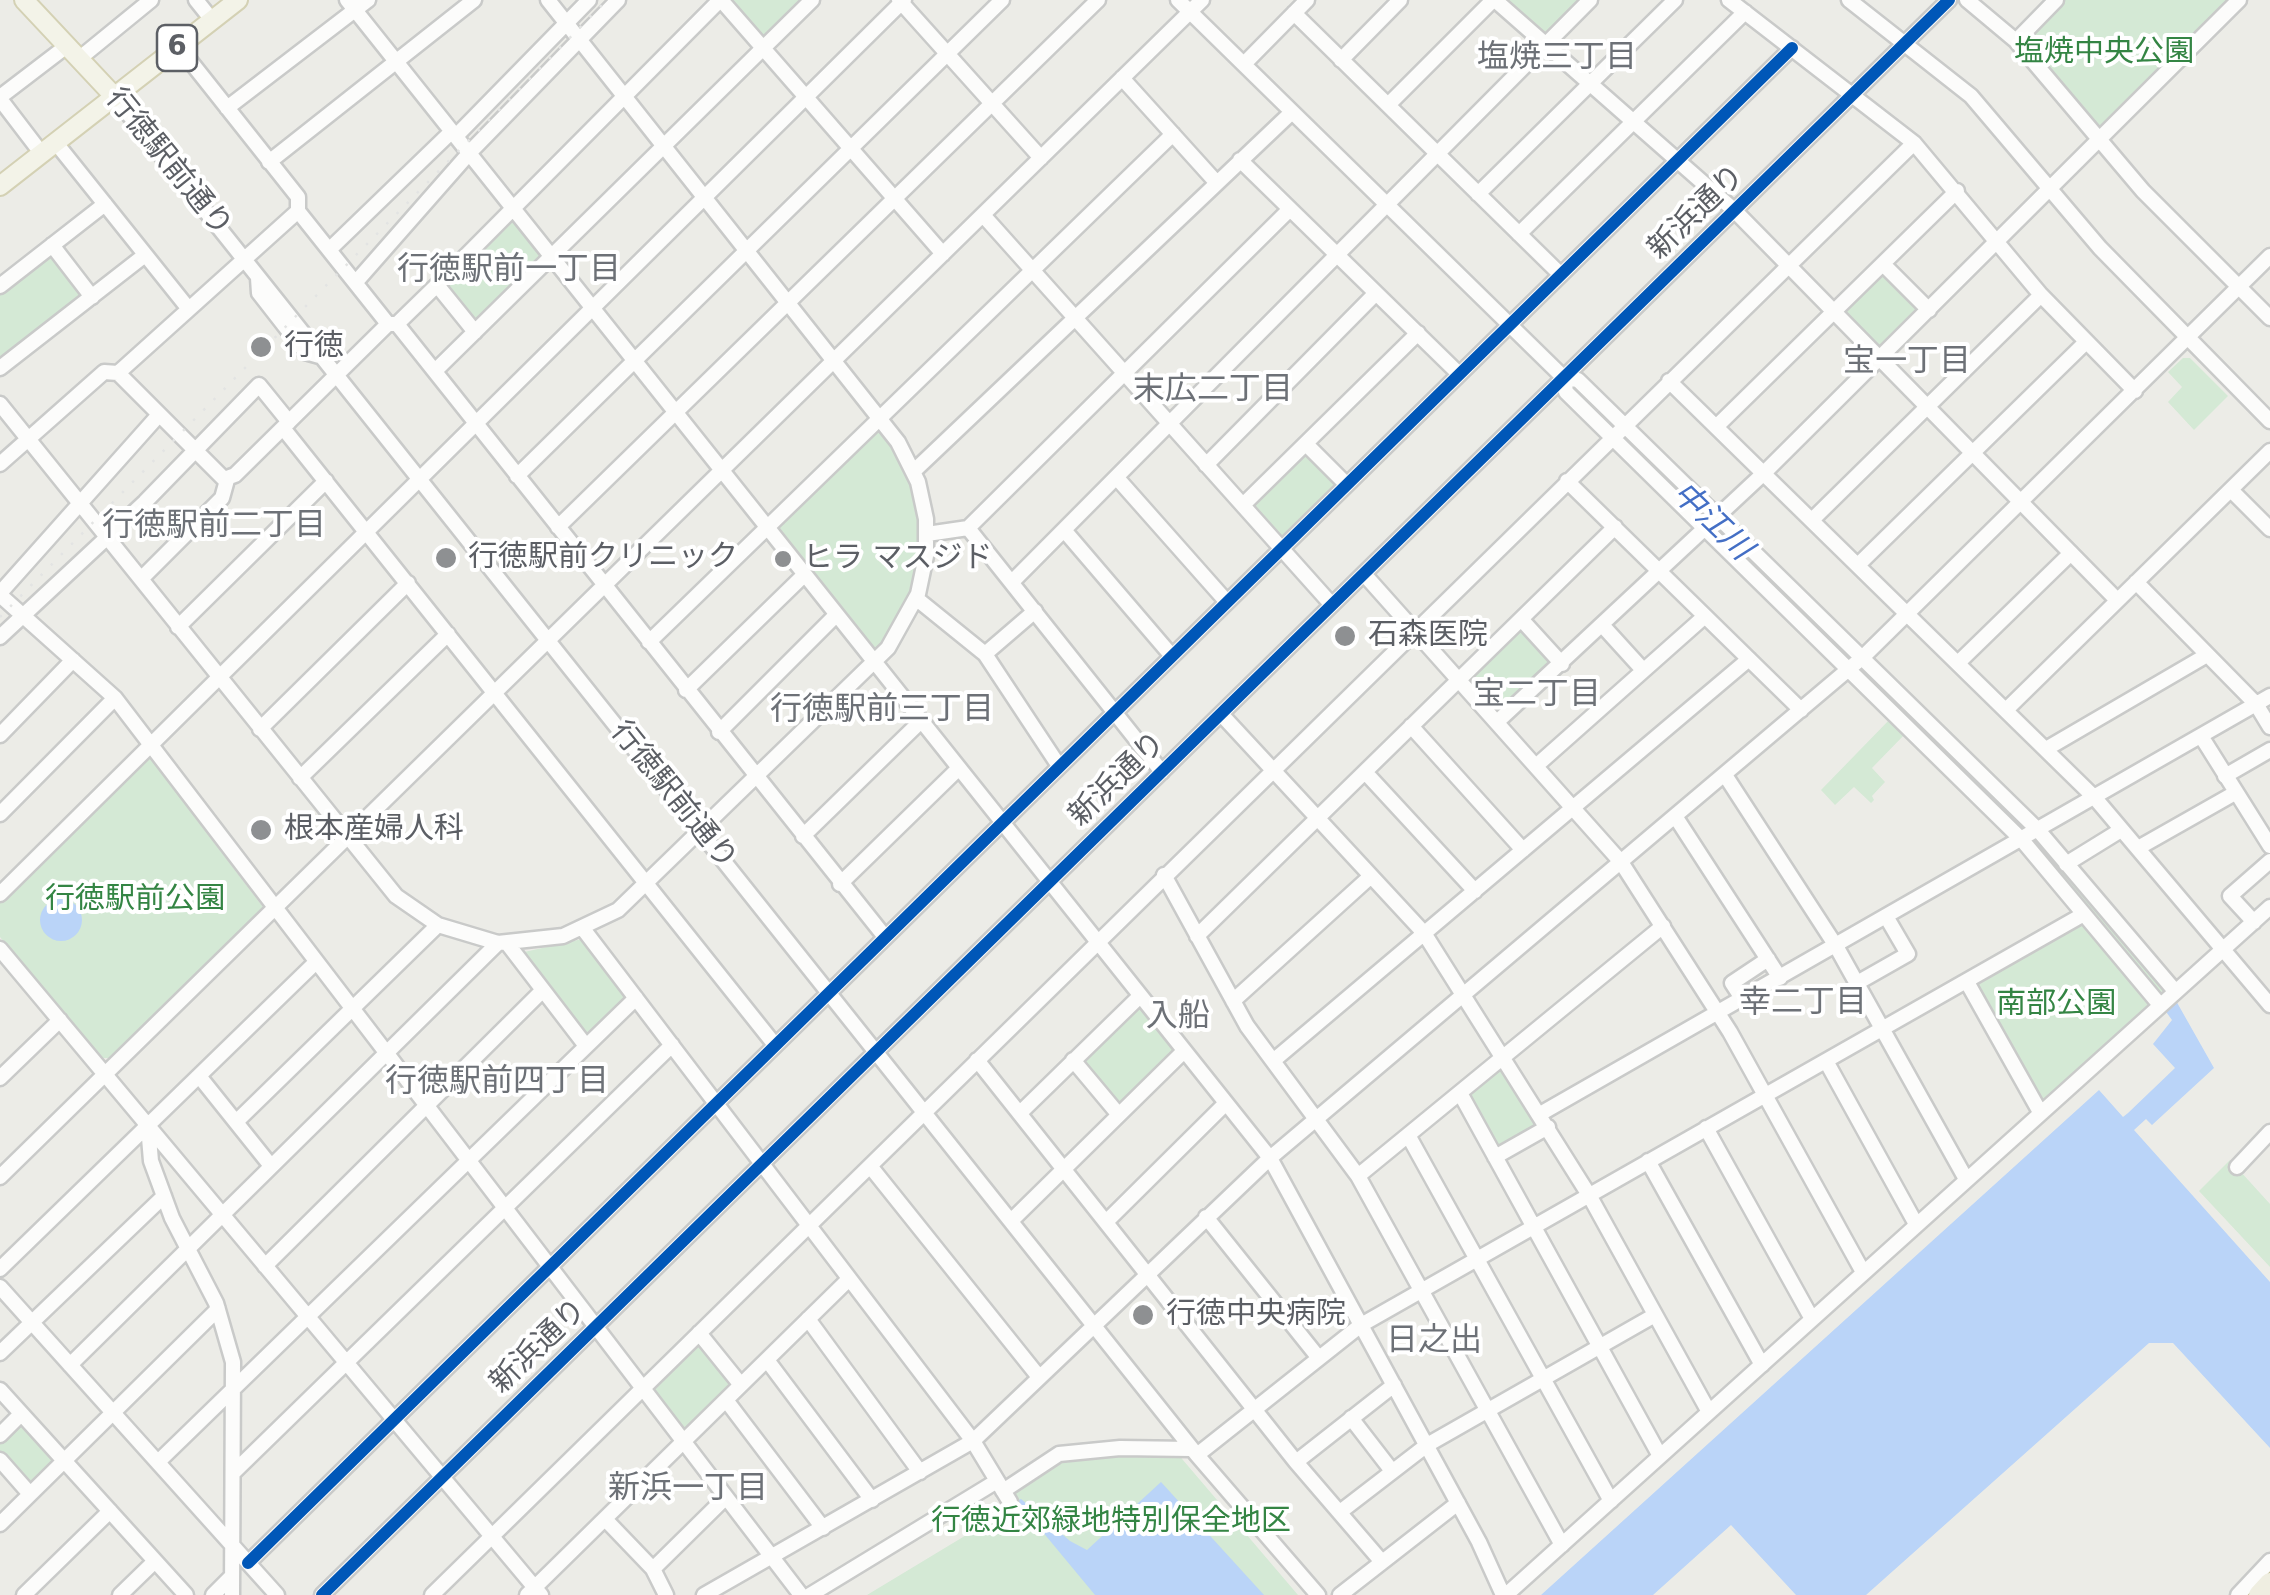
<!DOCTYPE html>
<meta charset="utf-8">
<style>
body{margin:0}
canvas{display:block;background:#ecece7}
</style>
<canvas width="2270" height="1595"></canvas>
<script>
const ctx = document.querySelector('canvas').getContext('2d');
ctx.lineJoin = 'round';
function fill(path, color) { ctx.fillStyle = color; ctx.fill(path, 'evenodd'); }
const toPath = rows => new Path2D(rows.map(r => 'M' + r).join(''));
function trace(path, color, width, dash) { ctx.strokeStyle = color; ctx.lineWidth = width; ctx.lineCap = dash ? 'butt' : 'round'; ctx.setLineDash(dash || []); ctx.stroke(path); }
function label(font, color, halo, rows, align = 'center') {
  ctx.font = font + ' "DejaVu Sans","Noto Sans JP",sans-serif'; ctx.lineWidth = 8; ctx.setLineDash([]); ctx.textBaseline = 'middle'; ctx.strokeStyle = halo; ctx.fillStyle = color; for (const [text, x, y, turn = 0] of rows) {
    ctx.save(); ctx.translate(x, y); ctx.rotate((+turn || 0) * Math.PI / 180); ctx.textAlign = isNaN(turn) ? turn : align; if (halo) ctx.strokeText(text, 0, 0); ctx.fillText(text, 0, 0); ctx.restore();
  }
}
const green = toPath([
 [729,0,804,0,763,39],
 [1502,0,1581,0,1546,35],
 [2062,0,2231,0,2098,128,2025,43],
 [513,218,542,260,477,325,443,283],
 [49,253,85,293,0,363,0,291],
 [1881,270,1922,307,1882,351,1841,309],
 [2183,358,2190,358,2228,396,2194,430,2168,402,2182,387,2168,372],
 [879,428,910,480,919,516,920,548,910,596,885,640,872,650,775,529],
 [1308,450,1338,486,1285,539,1277,539,1250,503],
 [1520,626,1554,664,1499,711,1470,680,1471,673],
 [1892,717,1907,732,1872,768,1885,782,1872,796,1874,800,1871,803,1854,787,1835,805,1821,790],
 [147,754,263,907,110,1058,102,1058,0,937,0,899],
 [2036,835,2167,987,2156,997,2028,840],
 [2079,921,2086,921,2148,996,2148,1006,2043,1100,2038,1099,1974,986,1976,980],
 [582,939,626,999,588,1036,520,953],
 [1139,1005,1175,1049,1174,1055,1121,1107,1080,1058],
 [1500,1065,1541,1124,1497,1150,1467,1097],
 [2230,1160,2270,1204,2270,1267,2199,1191],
 [697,1340,735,1382,688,1432,682,1432,650,1390],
 [19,1422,55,1457,31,1484,0,1455,0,1440],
 [1089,1451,1177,1453,1298,1595,867,1595,1016,1505,1009,1492,1056,1458]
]);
const water = toPath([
 [1578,384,1852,652,1845,660,1570,391],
 '40 920a21 21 0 1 1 42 0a21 21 0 1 1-42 0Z',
 [2175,999,2214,1068,2152,1125,2146,1119,2134,1130,2270,1282,2270,1448,2173,1343,2149,1343,1866,1595,1796,1595,1731,1525,1653,1595,1541,1595,2099,1090,2123,1117,2128,1113,2175,1068,2153,1044,2172,1020,2164,1009],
 [1161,1482,1264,1595,1095,1595,1017,1501,1021,1499,1070,1541,1087,1550]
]);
const minor = toPath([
 [196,0,212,20],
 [347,0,1270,1158,1479,1542,1503,1595],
 [721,0,943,254],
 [899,0,1041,158],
 [1178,0,1564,378,1578,380,2038,830,2175,991],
 [1495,0,1735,211,2117,600],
 [1729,0,1914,143,2041,295,2135,391],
 [1849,0,1971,96,2100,248,2270,421],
 [1967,0,2016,41,2143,191,2270,318],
 [1294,13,1560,274],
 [2016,41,2056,0],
 [179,47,298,197,298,211],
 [80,58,151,0],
 [1341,60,1400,0],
 [1244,64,1307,0],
 [1122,78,1216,182],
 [114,96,1197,1455,1318,1595],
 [0,97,68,45],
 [0,99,42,154],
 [1388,105,1493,0],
 [227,108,368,0],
 [56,143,188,308],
 [1240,160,1459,374],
 [269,162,474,0],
 [1478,194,1675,0],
 [298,211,388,324,235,475,224,479,118,373,298,211],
 [983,215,1332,605],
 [1519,234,1745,12],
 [52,245,92,297],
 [330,249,448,135,459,133,589,0],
 [1883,264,1929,310],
 [258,278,259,293,305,352,323,357],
 [356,282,472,150,618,0],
 [437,285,475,332],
 [0,286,105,204],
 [390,324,397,324,437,285,720,0],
 [397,324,885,937],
 [0,368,145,255],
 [435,371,812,0],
 [1564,378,1566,392,2022,840,2160,1005],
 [1669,381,2095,798,2270,1005],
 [0,404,396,896,438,925,498,943,563,936,618,910,888,648,918,594,926,556,926,519,918,482,898,442,548,0],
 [1716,427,1957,191],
 [283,428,775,1045],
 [1306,444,1346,484],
 [0,464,104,372,118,373],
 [1206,465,1376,293],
 [914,471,1292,112],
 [517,476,1002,0],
 [1117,478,1226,601],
 [1567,481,1801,710],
 [2231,490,2270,529],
 [1243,505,1418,333],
 [1812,520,2041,295],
 [558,527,1098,0],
 [968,528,1290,209],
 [1064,530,1171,655],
 [927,534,968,528,1162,772],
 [1858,565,2086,342],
 [1364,574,1621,862,1730,1032,1863,1272],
 [141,579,222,498,227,480],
 [1012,582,1590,0],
 [2136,582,2256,704,2270,727],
 [0,593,157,417],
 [0,595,115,698,801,1595],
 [917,599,985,654,1059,766],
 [1521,619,1562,664],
 [1603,626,1643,670],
 [178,627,326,481],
 [0,637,145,502,259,385,289,422],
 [649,642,1173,134],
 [985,654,1035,611],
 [1958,663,2071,553],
 [686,690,804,575],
 [2006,710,2270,451],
 [1221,714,1424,933,1589,1195,1709,1412],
 [1497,722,1764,473,2239,0],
 [1411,726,1523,850],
 [260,729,408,583],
 [719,732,836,615],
 [0,735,73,660],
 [2201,736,2270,846],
 [2046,749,2207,655],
 [1536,766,1705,616],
 [1365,772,1475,891],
 [1725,775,1836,946,1966,1179],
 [2225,776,2270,750],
 [300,778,448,634],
 [0,814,115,698],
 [1675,816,1780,978],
 [803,836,921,721],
 [2138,848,2235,793],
 [2066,864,2121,830],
 [1164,875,1247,1026,1358,1176,1562,1545],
 [840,884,959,768],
 [0,894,904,0],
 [2254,922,2230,896,2270,861],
 [584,930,973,1441,1010,1502],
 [1197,936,1615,527],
 [507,943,586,1046],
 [0,949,541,1595],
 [1967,982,2040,1112],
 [1857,983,1908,954,1887,918],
 [1743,1000,1732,983,1768,959],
 [1233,1001,1371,876],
 [977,1060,1296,1462,1382,1562],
 [1073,1060,1119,1115],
 [1273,1061,1749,659],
 [1826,1061,1916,1224],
 [199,1076,271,1166],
 [0,1078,60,1020],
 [1460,1093,1660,1456],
 [1020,1113,1139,997],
 [1540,1114,2270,696],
 [236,1122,438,925],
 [148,1126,151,1161,172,1218,216,1303,233,1362,232,1595],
 [1706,1128,1812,1319],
 [1408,1135,1611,1501],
 [1495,1157,1548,1127],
 [1648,1161,1762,1365],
 [870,1166,1039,1377],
 [2237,1167,2270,1132],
 [1358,1176,1663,926],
 [0,1177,1202,0],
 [1206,1217,1318,1357],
 [1011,1221,1183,1052],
 [1106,1222,1225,1104],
 [265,1266,543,990],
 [0,1269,316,962],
 [0,1287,277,1595],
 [808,1319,920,1472],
 [699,1333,741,1385],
 [0,1353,164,1196],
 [767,1360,872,1500],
 [70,1365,498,943],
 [0,1390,186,1595],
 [726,1400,823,1528],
 [1351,1418,1392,1471],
 [0,1435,21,1414],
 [1197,1455,1361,1325,2084,914],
 [0,1460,30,1494],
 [158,1462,636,998],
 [1296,1462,1394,1385],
 [233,1473,672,1045],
 [1003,1491,1059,1454,1120,1448,1191,1449],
 [1340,1512,1427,1445,1655,1315],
 [605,1519,653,1569,666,1595],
 [0,1524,218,1309],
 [248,1563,1792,48],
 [653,1569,725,1498],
 [24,1595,110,1511],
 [120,1595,155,1561],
 [213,1595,232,1576],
 [322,1595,1949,0],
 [432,1595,1914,143],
 [527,1595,849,1279],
 [704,1595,973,1441,1270,1158,1863,657,2270,256],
 [810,1595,997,1481],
 [1340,1595,1458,1503],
 [1506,1595,2270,907],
 [2238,1595,2270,1561]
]);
const major = toPath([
 [24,0,114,96],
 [0,186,238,0]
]);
const highway = toPath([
 [2259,1595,2270,1583]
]);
const rail = toPath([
 [0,617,607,0]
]);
const cycleway = toPath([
 [248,1563,1792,48],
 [322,1595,1949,0]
]);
const markers = [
 [261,347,12,"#8e9092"],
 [446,558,12,"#8e9092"],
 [783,559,10,"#8e9092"],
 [1345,636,12,"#8e9092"],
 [261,830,12,"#8e9092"],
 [1143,1315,12,"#8e9092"]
];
const shields = [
 [177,48,40]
];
const shieldNames = [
 ["6",177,48]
];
const parkNames = [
 ["塩焼中央公園",2104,53],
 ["行徳駅前公園",135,900],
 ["南部公園",2056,1005],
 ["行徳近郊緑地特別保全地区",1111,1522]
];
const streetNames = [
 ["行徳駅前通り",168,163,51],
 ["新浜通り",1697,213,-44],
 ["新浜通り",1118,780,-44],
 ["行徳駅前通り",673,796,51],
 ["新浜通り",539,1347,-44]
];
const poiNames = [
 ["行徳",284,347],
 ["行徳駅前クリニック",468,558],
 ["ヒラ マスジド",803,559],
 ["石森医院",1368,636],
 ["根本産婦人科",284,830],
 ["行徳中央病院",1166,1315]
];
const neighbourhoodNames = [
 ["塩焼三丁目",1557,59],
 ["行徳駅前一丁目",509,271],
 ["宝一丁目",1907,363],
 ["末広二丁目",1213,391],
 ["行徳駅前二丁目",214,527],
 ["宝二丁目",1537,696],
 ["行徳駅前三丁目",882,711],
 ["幸二丁目",1803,1004],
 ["入船",1178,1018],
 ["行徳駅前四丁目",497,1083],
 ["日之出",1434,1342],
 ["新浜一丁目",688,1490]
];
const waterNames = [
 ["中江川",1711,522,44]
];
fill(green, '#d4e9d5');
fill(water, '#bad4f8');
trace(minor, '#c9cac9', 19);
trace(major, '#d4d1b4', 22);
trace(highway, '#c4bd93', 25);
trace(minor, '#fcfcfb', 14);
trace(major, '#f3f3e8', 18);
trace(highway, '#efeee1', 20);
trace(rail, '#e3e4e3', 2.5, [2.5, 12]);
trace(cycleway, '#0057b8', 12);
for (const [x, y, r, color] of markers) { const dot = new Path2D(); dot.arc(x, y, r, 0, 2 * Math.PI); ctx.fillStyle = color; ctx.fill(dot); trace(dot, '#fff', 4); }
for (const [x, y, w] of shields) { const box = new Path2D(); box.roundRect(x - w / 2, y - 23, w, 46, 8); ctx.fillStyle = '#fff'; ctx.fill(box); trace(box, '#5c5f65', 2.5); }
label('bold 28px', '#5c5f65', null, shieldNames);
label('30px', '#348544', '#fff', parkNames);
label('30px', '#5c5f65', '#fff', streetNames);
label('30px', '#5c5f65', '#fff', poiNames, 'left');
label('32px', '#6d7177', '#fff', neighbourhoodNames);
label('italic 32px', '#446fc5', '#fff', waterNames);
</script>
